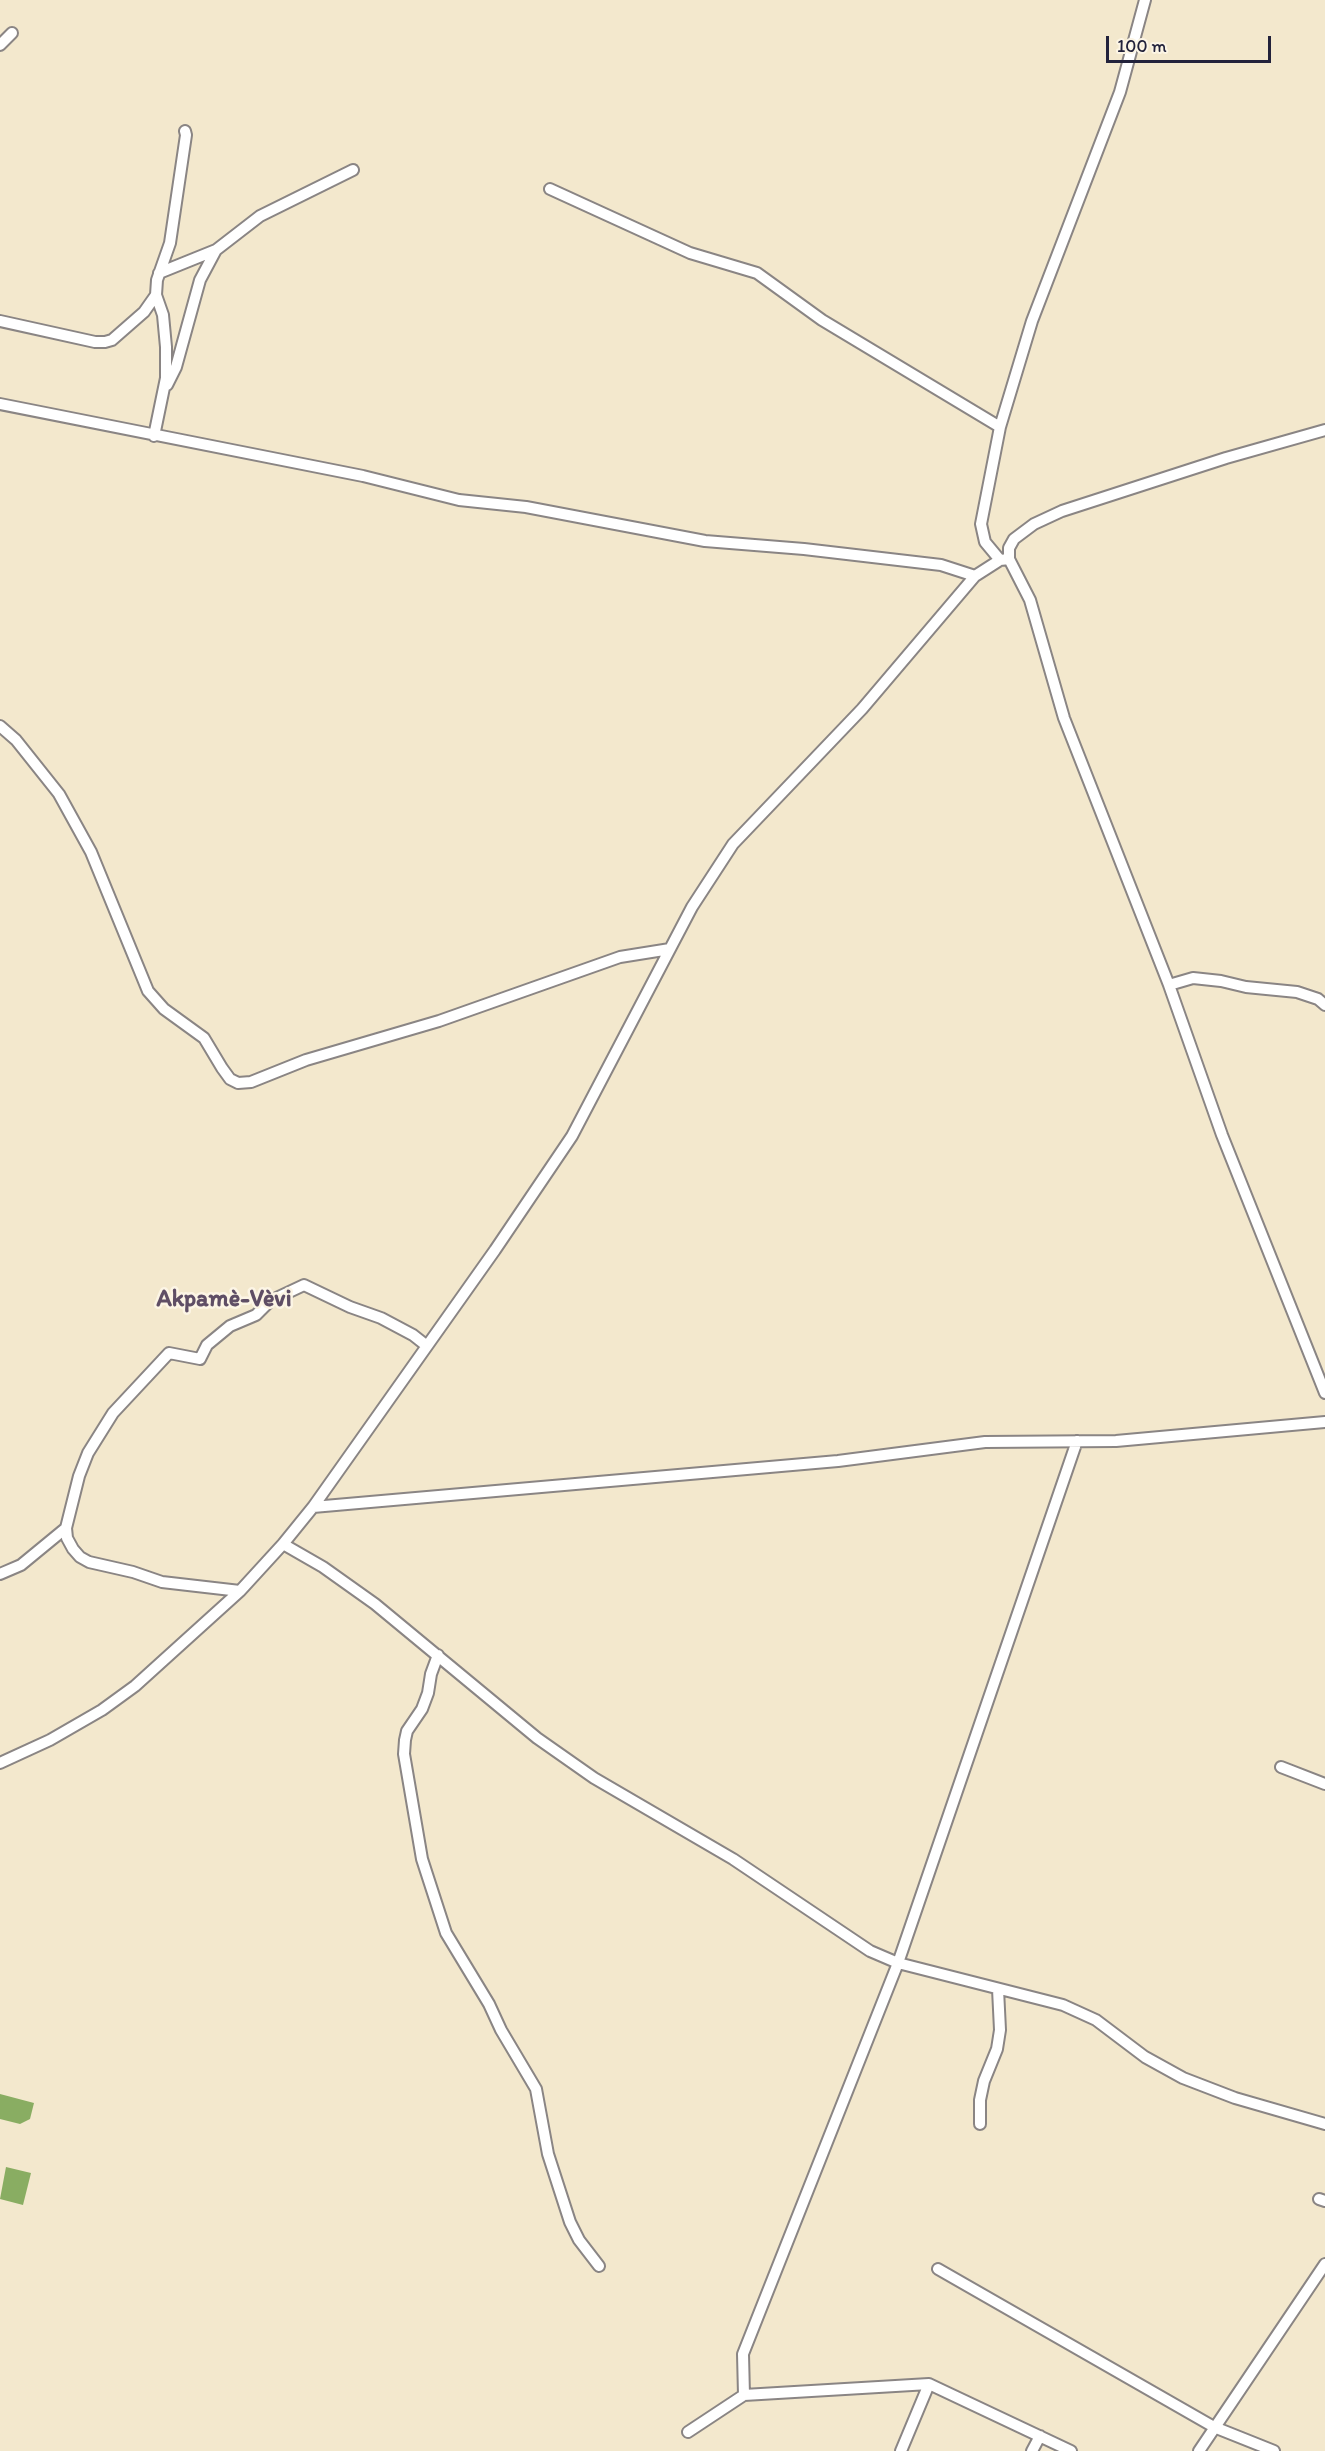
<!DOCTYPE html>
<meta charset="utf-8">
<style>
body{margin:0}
#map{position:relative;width:1325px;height:2451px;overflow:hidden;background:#f3e8cd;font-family:Itim,sans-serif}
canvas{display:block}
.scale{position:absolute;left:1106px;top:36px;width:165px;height:27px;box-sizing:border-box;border:3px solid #22223b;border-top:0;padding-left:8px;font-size:18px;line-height:21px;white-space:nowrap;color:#22223b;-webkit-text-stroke:4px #fcf5e5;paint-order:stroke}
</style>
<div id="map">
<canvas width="1325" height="2451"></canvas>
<div class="scale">100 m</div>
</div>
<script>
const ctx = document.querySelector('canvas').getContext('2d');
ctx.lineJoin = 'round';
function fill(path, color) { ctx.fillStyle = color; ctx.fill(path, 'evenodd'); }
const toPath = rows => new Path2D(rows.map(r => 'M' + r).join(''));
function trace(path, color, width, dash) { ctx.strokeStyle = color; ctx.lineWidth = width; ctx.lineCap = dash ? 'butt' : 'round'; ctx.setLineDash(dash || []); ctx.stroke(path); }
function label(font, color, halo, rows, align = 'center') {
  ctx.font = font + ' Itim,sans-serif'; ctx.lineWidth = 5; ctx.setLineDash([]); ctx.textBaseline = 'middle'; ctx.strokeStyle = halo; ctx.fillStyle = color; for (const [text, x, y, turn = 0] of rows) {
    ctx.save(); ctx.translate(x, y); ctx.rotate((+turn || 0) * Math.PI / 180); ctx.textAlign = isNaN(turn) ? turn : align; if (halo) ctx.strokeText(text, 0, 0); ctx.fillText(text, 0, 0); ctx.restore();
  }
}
const forest = toPath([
 [0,2094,34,2103,30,2119,20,2124,0,2119],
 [6,2167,31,2173,23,2205,0,2199]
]);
const minor = toPath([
 [0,45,12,33],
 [550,189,690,253,757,273,822,320,1000,427],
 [159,273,216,250,260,216,353,170],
 [0,321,95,342,105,342,112,340,144,312,156,295],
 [167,385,176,367,200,280,216,250],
 [0,404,363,476,459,500,526,507,705,541,804,549,941,565,975,576],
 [1325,430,1226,458,1062,511,1034,524,1014,539,1009,548,1009,559,1030,600,1064,718,1169,985,1222,1135,1325,1393],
 [154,436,166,378,166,347,163,315,156,295,157,280,170,243,186,135,185,131],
 [1000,560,985,542,981,524,1000,427,1032,321,1120,92,1145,0],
 [0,726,16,740,59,794,91,852,148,991,164,1009,204,1038,222,1068,230,1079,238,1083,251,1082,306,1060,439,1021,620,957,670,949],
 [1169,985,1193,978,1221,981,1246,987,1297,992,1318,999,1325,1005],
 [313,1507,838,1461,985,1442,1116,1441,1325,1422],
 [283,1544,323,1567,375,1604,537,1738,594,1778,733,1859,870,1951,898,1963,1063,2005,1096,2020,1145,2057,1183,2078,1235,2098,1325,2124],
 [0,1574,21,1565,66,1528],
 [240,1591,162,1582,133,1572,89,1562,80,1557,73,1549,67,1538,66,1528,79,1476,88,1453,113,1413,169,1353,200,1359,207,1345,230,1326,256,1315,270,1301,304,1285,350,1307,381,1318,413,1335,427,1346],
 [438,1655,431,1674,428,1693,422,1709,407,1731,405,1740,404,1754,422,1859,446,1933,489,2004,501,2030,536,2089,548,2154,570,2222,579,2240,599,2266],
 [0,1763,50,1740,102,1710,135,1686,240,1591,283,1544,313,1507,495,1250,572,1136,692,907,733,844,862,709,975,576,1000,560,1009,559],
 [1281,1767,1325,1784],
 [980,2124,980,2100,984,2081,997,2049,1000,2030,998,1989],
 [1319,2199,1325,2201],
 [938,2269,1214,2427,1274,2451],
 [744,2395,743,2354,898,1963,1077,1441],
 [688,2432,744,2395,929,2384,1071,2451],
 [901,2451,929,2384],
 [1032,2451,1040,2436],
 [1199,2451,1325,2264]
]);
const quarterNames = [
 ["Akpamè-Vèvi",224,1300]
];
fill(forest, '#89ad62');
trace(minor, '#8a8584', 14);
trace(minor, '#fff', 10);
label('bold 24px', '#5f4e65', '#fcf5e5', quarterNames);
</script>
